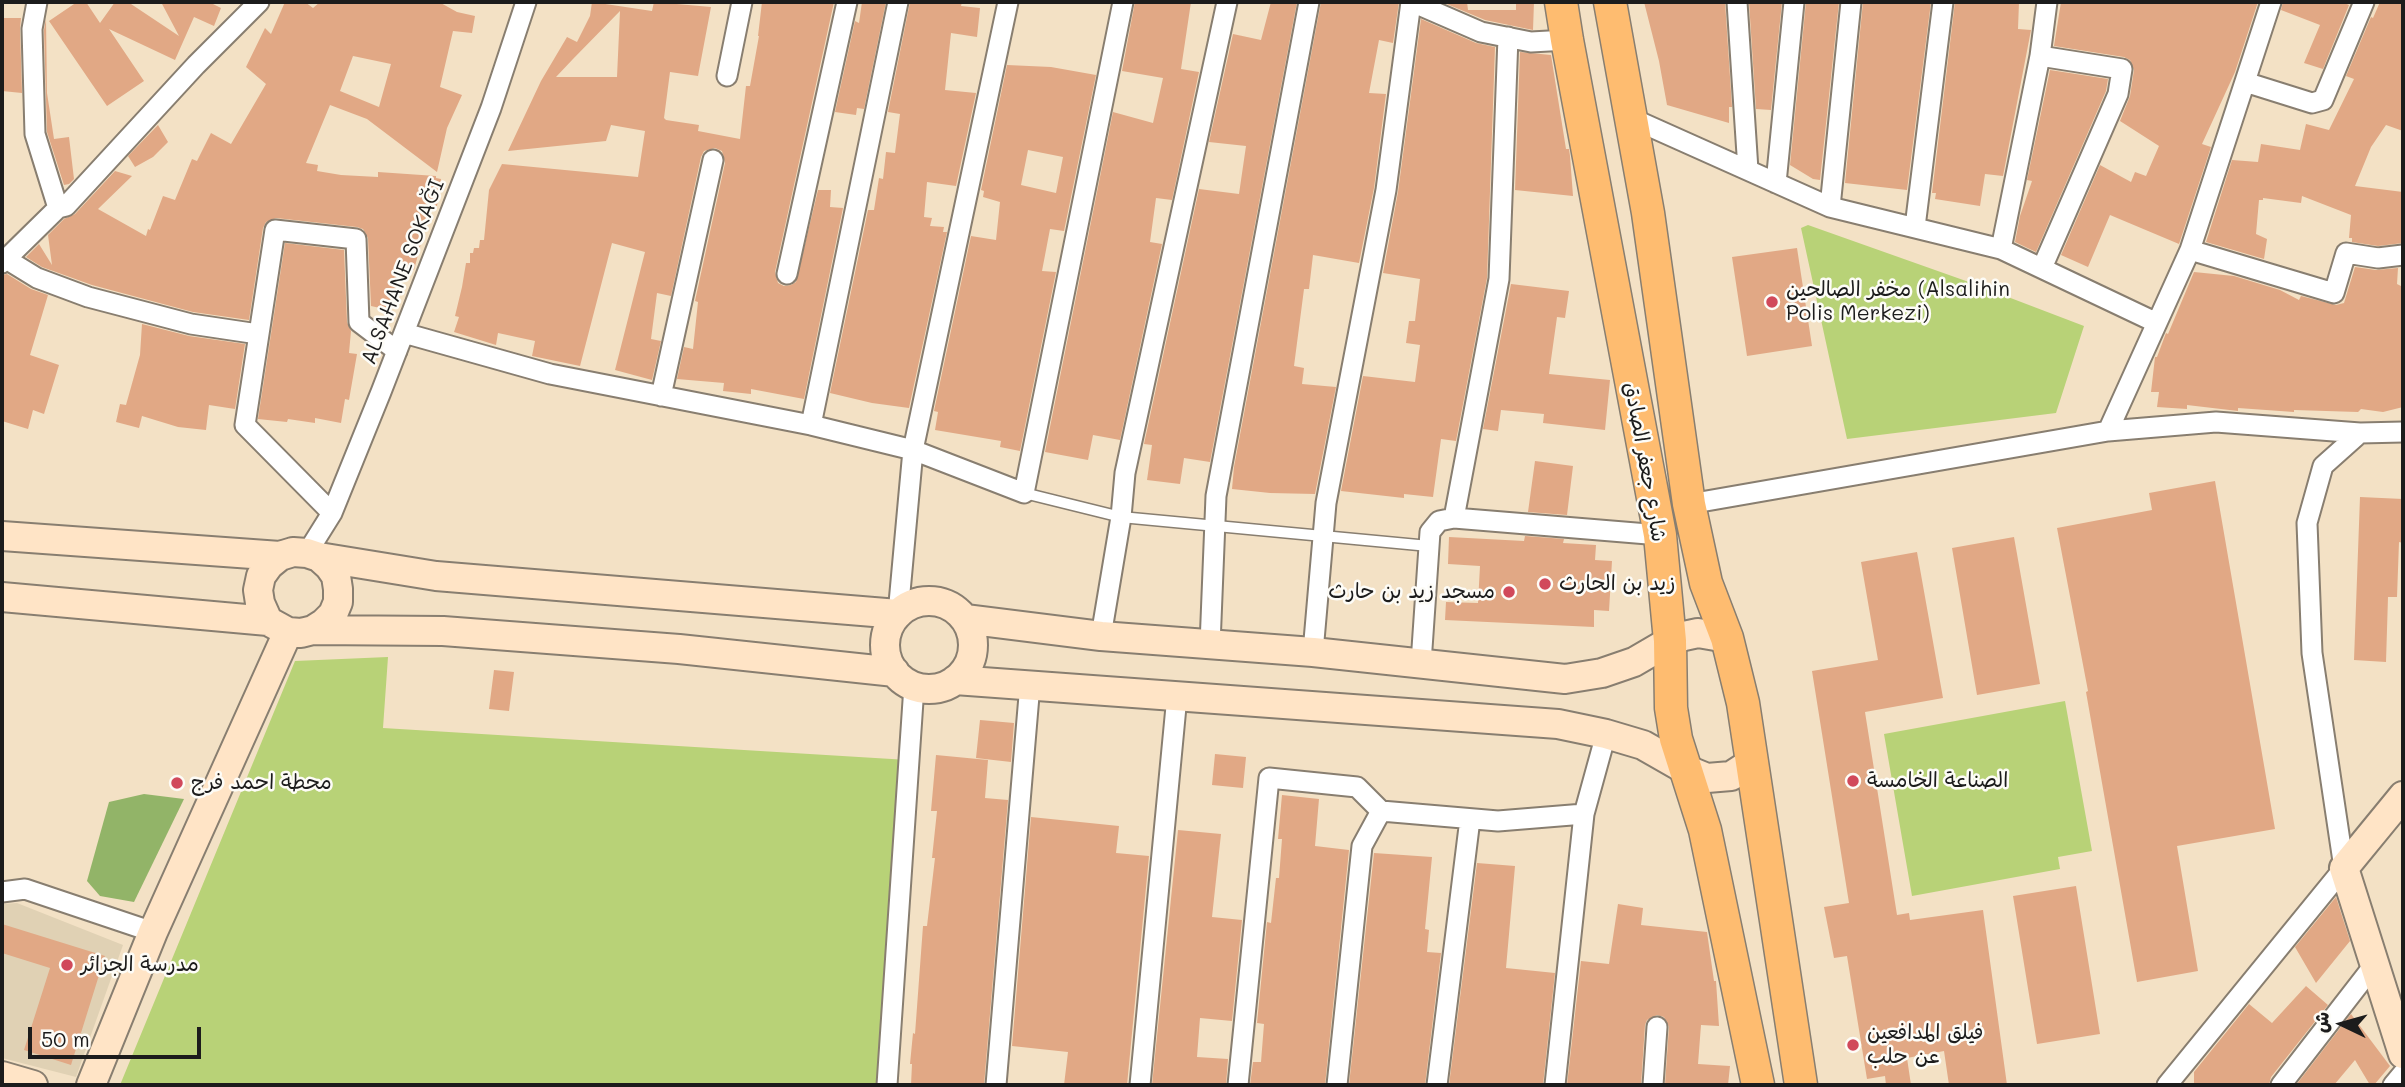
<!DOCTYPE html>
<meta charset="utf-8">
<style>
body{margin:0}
#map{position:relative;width:2405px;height:1087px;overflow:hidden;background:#f3e1c5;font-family:Mali,"Playpen Sans Arabic",sans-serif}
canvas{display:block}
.frame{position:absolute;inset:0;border:4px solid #1c1c1c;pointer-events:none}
.north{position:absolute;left:2307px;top:989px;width:70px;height:70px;-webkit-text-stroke:5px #fdfcf7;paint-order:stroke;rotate:275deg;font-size:19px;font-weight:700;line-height:28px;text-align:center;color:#1c1c1c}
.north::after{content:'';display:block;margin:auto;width:24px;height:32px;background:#1c1c1c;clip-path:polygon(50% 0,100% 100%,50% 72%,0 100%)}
.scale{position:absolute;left:28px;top:1027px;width:173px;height:32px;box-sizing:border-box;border:4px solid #1c1c1c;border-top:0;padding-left:9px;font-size:21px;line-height:24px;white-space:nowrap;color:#1c1c1c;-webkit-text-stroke:5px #fdfcf7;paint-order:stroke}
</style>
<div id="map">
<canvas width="2405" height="1087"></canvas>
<div class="frame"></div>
<div class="north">ش</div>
<div class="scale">50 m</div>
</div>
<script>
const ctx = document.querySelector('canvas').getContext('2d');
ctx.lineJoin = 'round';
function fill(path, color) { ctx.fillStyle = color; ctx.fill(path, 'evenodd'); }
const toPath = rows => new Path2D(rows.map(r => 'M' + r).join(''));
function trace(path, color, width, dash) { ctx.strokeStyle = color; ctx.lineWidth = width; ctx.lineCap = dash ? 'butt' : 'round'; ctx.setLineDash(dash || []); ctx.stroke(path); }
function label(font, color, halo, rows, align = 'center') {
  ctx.font = font + ' Mali,"Playpen Sans Arabic",sans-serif'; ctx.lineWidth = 5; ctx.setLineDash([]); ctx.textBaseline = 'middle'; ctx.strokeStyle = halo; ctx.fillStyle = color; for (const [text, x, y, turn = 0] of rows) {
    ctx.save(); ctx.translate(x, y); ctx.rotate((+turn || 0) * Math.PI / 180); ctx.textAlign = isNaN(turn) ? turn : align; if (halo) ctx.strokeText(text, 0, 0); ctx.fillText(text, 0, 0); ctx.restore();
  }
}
const built = toPath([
 [17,903,123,945,76,1077,2,1058,2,904]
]);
const green = toPath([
 [1808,225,1966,281,2084,326,2056,413,1847,439,1801,228],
 [388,657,383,728,908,760,877,1085,120,1085,295,661],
 [2065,701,2092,851,2058,857,2060,869,1912,896,1884,734]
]);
const forest = toPath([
 [144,794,184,799,134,902,100,896,87,881,109,802]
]);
const building = toPath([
 [77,2,86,2,100,23,115,2,128,2,179,36,161,2,209,2,221,8,214,26,194,17,175,60,109,29,144,81,107,106,49,21],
 [285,2,305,2,313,8,320,2,439,2,457,12,475,16,472,33,453,31,440,87,462,95,447,128,437,172,367,119,330,105,306,163,318,165,317,171,341,175,378,177,378,172,436,176,436,178,441,179,437,206,431,205,414,270,399,266,395,294,393,293,389,310,371,306,368,238,363,229,357,227,276,218,266,222,263,228,249,320,193,312,92,285,42,267,26,257,39,244,52,265,48,235,64,219,75,214,115,171,132,176,98,209,146,236,148,229,150,230,163,196,175,200,192,159,197,161,211,133,231,144,266,84,246,67,265,28,271,34],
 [353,56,391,64,379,107,340,91],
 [592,2,652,11,654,2,711,7,698,76,670,72,664,118,666,120,699,125,698,131,740,139,746,86,750,86,759,36,758,36,762,2,834,2,775,272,778,283,784,286,791,285,796,282,818,190,831,190,830,207,843,208,804,399,751,389,751,394,723,391,724,383,677,379,684,347,693,349,698,302,695,301,725,163,722,151,715,148,704,151,701,157,671,296,657,293,651,339,661,341,652,380,615,370,645,252,612,243,580,366,532,356,535,341,498,333,496,345,454,332,459,317,455,316,462,287,466,263,470,263,470,253,473,253,474,248,479,248,480,240,484,240,489,190,502,164,638,177,645,131,611,125,606,141,508,151,541,81,567,37,577,42,590,16],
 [620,11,617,77,556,77,573,59],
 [862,2,886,2,864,109,857,108,856,115,835,112,855,21,859,23],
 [910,2,962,2,961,6,980,8,977,37,951,33,945,90,976,93,956,186,927,182,924,217,932,218,930,226,944,227,943,232,947,232,909,408,872,403,830,393,868,210,874,210,879,178,883,179,886,152,895,153,900,114,888,112],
 [1135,2,1191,2,1181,69,1199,72,1172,200,1156,198,1150,242,1162,244,1120,440,1093,435,1088,460,1045,452,1113,112,1153,123,1163,78,1122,71],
 [1271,2,1297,2,1210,462,1184,458,1180,484,1147,480,1152,445,1144,444,1199,189,1239,194,1246,146,1209,142,1233,34,1261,40],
 [1321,2,1399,2,1393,43,1379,40,1369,93,1386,94,1374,188,1359,263,1313,255,1309,289,1304,289,1294,366,1304,368,1302,384,1336,387,1315,494,1270,493,1232,489,1234,467],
 [1442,2,1467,2,1468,10,1516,10,1516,2,1534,2,1533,30,1485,20],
 [1644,2,1725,2,1732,107,1729,107,1729,123,1667,105,1659,61],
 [1749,2,1782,2,1771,110,1756,109],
 [1806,2,1839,2,1820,180,1813,179,1790,165],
 [1863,2,1931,2,1907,190,1845,183],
 [1955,2,2019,2,2018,29,2031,30,2003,176,1985,174,1980,206,1935,199,1936,193,1932,193],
 [2061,2,2258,2,2235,72,2202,144,2211,147,2179,244,2110,215,2088,267,2061,255,2100,165,2131,182,2135,172,2146,176,2159,146,2120,121,2130,96,2134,70,2130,60,2124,57,2054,46],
 [2283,2,2342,2,2349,5,2323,69,2304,63,2320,25,2281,10],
 [2380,2,2403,2,2403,131,2386,125,2371,147,2355,186,2403,192,2403,243,2378,246,2352,242,2352,238,2349,238,2351,215,2302,196,2301,203,2263,198,2263,200,2259,200,2256,234,2267,239,2264,259,2206,242,2232,160,2258,162,2261,144,2300,150,2306,124,2329,130,2354,79,2346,76,2371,17,2373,18],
 [2,18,21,18,20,29,22,93,2,91],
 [46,19,47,93,54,139,69,137,74,179,69,184,64,185,47,132,44,30],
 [1421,19,1476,43,1495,47,1487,278,1456,441,1441,439,1433,497,1404,494,1404,498,1341,491,1363,376,1415,382,1420,345,1406,343,1409,321,1415,321,1420,279,1383,273,1398,192],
 [1520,52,1551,55,1566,149,1569,149,1570,156,1573,196,1515,190],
 [1007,65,1051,67,1096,75,1064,231,1050,229,1042,271,1056,272,1020,451,1000,447,1001,441,935,430,938,412,934,411,971,236,996,240,1000,202,983,197,984,191,981,190],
 [1028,150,1063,157,1056,193,1021,185],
 [2050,70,2108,79,2106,91,2036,252,2015,242,2020,216,2032,181,2027,180],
 [158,125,168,142,153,157,135,167,128,156],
 [285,243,344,250,347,322,351,331,349,353,357,354,349,400,345,399,341,423,315,418,315,423,288,419,287,422,258,419],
 [1797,248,1812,346,1747,356,1732,257],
 [2355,267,2376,270,2398,268,2397,284,2403,287,2403,407,2383,412,2361,409,2358,412,2294,410,2294,412,2238,408,2238,411,2187,405,2187,409,2157,407,2159,392,2151,392,2155,357,2157,357,2166,333,2168,334,2194,272,2234,276,2280,290,2299,300,2301,296,2336,305,2344,303],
 [7,274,31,289,48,295,30,355,59,365,44,414,33,410,28,429,2,421,2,275],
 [1511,284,1569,291,1565,318,1557,317,1549,374,1610,380,1605,430,1543,423,1544,414,1501,410,1498,431,1483,429],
 [142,324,189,336,245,344,235,409,209,405,206,430,178,427,142,416,139,428,116,422,120,404,126,405,140,355],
 [1535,461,1573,466,1567,515,1528,512],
 [2215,481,2275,829,2177,846,2198,971,2137,982,2086,692,2088,691,2057,528,2152,510,2149,493],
 [2360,497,2403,499,2403,543,2399,542,2397,597,2388,597,2386,662,2354,660],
 [1525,536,1564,539,1563,543,1596,545,1595,560,1612,561,1609,611,1594,610,1594,627,1445,620,1446,602,1478,603,1480,566,1448,564,1449,537,1524,541],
 [2014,537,2040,684,1977,695,1952,548],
 [1917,552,1943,698,1865,712,1897,915,1909,913,1910,920,1983,910,2007,1085,1949,1085,1944,1051,1907,1058,1911,1085,1886,1085,1885,1076,1867,1079,1847,956,1834,958,1824,907,1849,903,1812,671,1878,660,1861,562],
 [494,670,514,672,509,711,489,709],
 [980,720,1014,723,1011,762,976,758],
 [1215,754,1246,757,1243,788,1212,785],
 [936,755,988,760,985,798,1008,800,984,1085,911,1085,912,1064,910,1064,913,1033,915,1034,923,926,927,926,935,858,932,858,937,811,931,811],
 [1282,795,1319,799,1315,846,1349,850,1325,1085,1250,1085,1253,1062,1261,1062,1264,1024,1257,1023,1267,922,1271,923,1276,878,1279,878,1282,839,1278,839],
 [1031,817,1119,826,1116,853,1149,856,1127,1085,1064,1085,1068,1052,1012,1046],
 [1178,830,1221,834,1212,917,1242,920,1232,1021,1200,1018,1197,1057,1228,1059,1226,1085,1152,1085],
 [1374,853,1432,857,1425,929,1429,930,1427,952,1441,953,1425,1085,1349,1085],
 [1477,863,1515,866,1506,968,1555,973,1543,1085,1449,1085],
 [2076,886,2100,1034,2037,1044,2013,896],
 [2336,897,2350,941,2316,983,2295,947],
 [1618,904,1643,908,1641,925,1707,932,1714,981,1716,981,1719,1026,1701,1025,1698,1064,1730,1066,1728,1085,1665,1085,1669,1027,1664,1017,1657,1015,1647,1020,1645,1025,1641,1085,1567,1085,1581,961,1609,964],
 [2,924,105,956,71,1065,24,1050,50,968,2,953],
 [2306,986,2328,1005,2271,1077,2269,1085,2194,1085,2194,1072,2249,1004,2272,1023],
 [2351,1014,2390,1066,2374,1085,2370,1085,2355,1060,2334,1085,2296,1085]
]);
const lane = toPath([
 [1024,493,1121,517,1429,546]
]);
const street = toPath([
 [37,2,32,29,35,134,58,208],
 [1008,2,913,450,1024,493,1123,2],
 [1412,2,1481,32,1531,42,1567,40],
 [1737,2,1748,170],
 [1508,37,1499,279,1454,518,1660,535],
 [2040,56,2122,69,2118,94,2042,268],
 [727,76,742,2],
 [2245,82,2312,103,2323,100,2364,2],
 [1631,118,1830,207,2001,249,2157,323],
 [1776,183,1794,2],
 [1830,207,1851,2],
 [1915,227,1943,2],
 [2001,249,2040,56,2047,2],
 [2190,250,2334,293,2346,253,2378,258,2403,255],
 [6,259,37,278,88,297,191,324,258,334],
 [2,263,58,208,66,206,196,65,259,2],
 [787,274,847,2],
 [404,333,550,374,811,425,913,450,898,614],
 [661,396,713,160],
 [811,425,898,2],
 [2108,431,2190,250,2271,2],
 [1689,504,2108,431,2216,422,2360,433,2403,432],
 [332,513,245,425,275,230,356,239,359,322,397,351],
 [307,553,332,513,381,392,491,108,526,2],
 [1101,636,1121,517,1125,473,1227,2],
 [1210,645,1216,496,1309,2],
 [1313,652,1326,503,1386,190,1411,2],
 [1421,663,1430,532,1439,521,1454,518],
 [2,892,25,889,153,932],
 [887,1085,914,686],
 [996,1085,1030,684],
 [1140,1085,1177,696],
 [1238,1085,1269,778,1357,787,1381,811],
 [1337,1085,1362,846,1381,811,1498,821,1584,814],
 [1437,1085,1470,819],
 [1555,1085,1584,814,1606,734],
 [1653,1085,1657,1027],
 [2167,1085,2344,868,2312,653,2307,523,2323,466,2360,433],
 [2281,1085,2374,965],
 [2393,1085,2403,1073]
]);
const secondary = toPath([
 [2,536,280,556],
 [293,552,307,553,319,557,329,566,336,576,338,589,338,602,333,614,324,623,313,630,301,633,288,632,268,621,260,603,258,590,261,576,269,565,280,556,293,552],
 [319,557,436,576,898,614],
 [2,597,268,621],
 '885 645a44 44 0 1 1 88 0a44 44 0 1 1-88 0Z',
 [965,619,1101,636,1313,652,1565,679,1602,673,1634,662,1670,641,1684,636,1698,633,1727,638],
 [313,630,443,631,679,649,895,672],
 [955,680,1558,724,1606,734,1643,745,1685,769,1707,778,1731,776,1751,763],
 [2403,796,2344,868,2403,1054],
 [2,1076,33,1085],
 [91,1085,153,932,288,632]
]);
const primary = toPath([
 [1561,2,1567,40,1660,535,1670,641,1671,708,1676,739,1705,830,1758,1085],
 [1610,2,1648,213,1689,504,1706,583,1727,638,1743,703,1801,1085]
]);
const markers = [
 [1772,302,7,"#d1495b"],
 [1545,584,7,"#d1495b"],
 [1509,592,7,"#d1495b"],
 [1853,781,7,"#d1495b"],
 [177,783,7,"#d1495b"],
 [67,965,7,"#d1495b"],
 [1853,1045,7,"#d1495b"]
];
const streetNames = [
 ["ALSAHANE SOKAĞI",403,272,-69],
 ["شارع جعفر الصادق",1645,462,80]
];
const poiNames = [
 ["مخفر الصالحين (Alsalihin",1786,290],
 ["Polis Merkezi)",1786,314],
 ["زيد بن الحارث",1559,584],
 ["مسجد زيد بن حارث",1495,592,"right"],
 ["الصناعة الخامسة",1867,781],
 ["محطة احمد فرج",191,783],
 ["مدرسة الجزائر",81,965],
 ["فيلق المدافعين",1867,1033],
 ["عن حلب",1867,1057]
];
fill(built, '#e0d1b4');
fill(green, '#b8d277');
fill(forest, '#92b468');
fill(building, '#e1a885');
trace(lane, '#887e70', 13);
trace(street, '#887e70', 23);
trace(secondary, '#887e70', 32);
trace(primary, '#887e70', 35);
trace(lane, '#fff', 10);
trace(street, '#fff', 19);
trace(secondary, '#ffe4c6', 28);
trace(primary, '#febc70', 32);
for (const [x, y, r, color] of markers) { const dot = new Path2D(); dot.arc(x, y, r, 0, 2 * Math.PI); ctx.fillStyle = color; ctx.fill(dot); trace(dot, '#fdfcf7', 2.5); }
label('21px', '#1c1c1c', '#fdfcf7', streetNames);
label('21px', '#1c1c1c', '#fdfcf7', poiNames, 'left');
</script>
